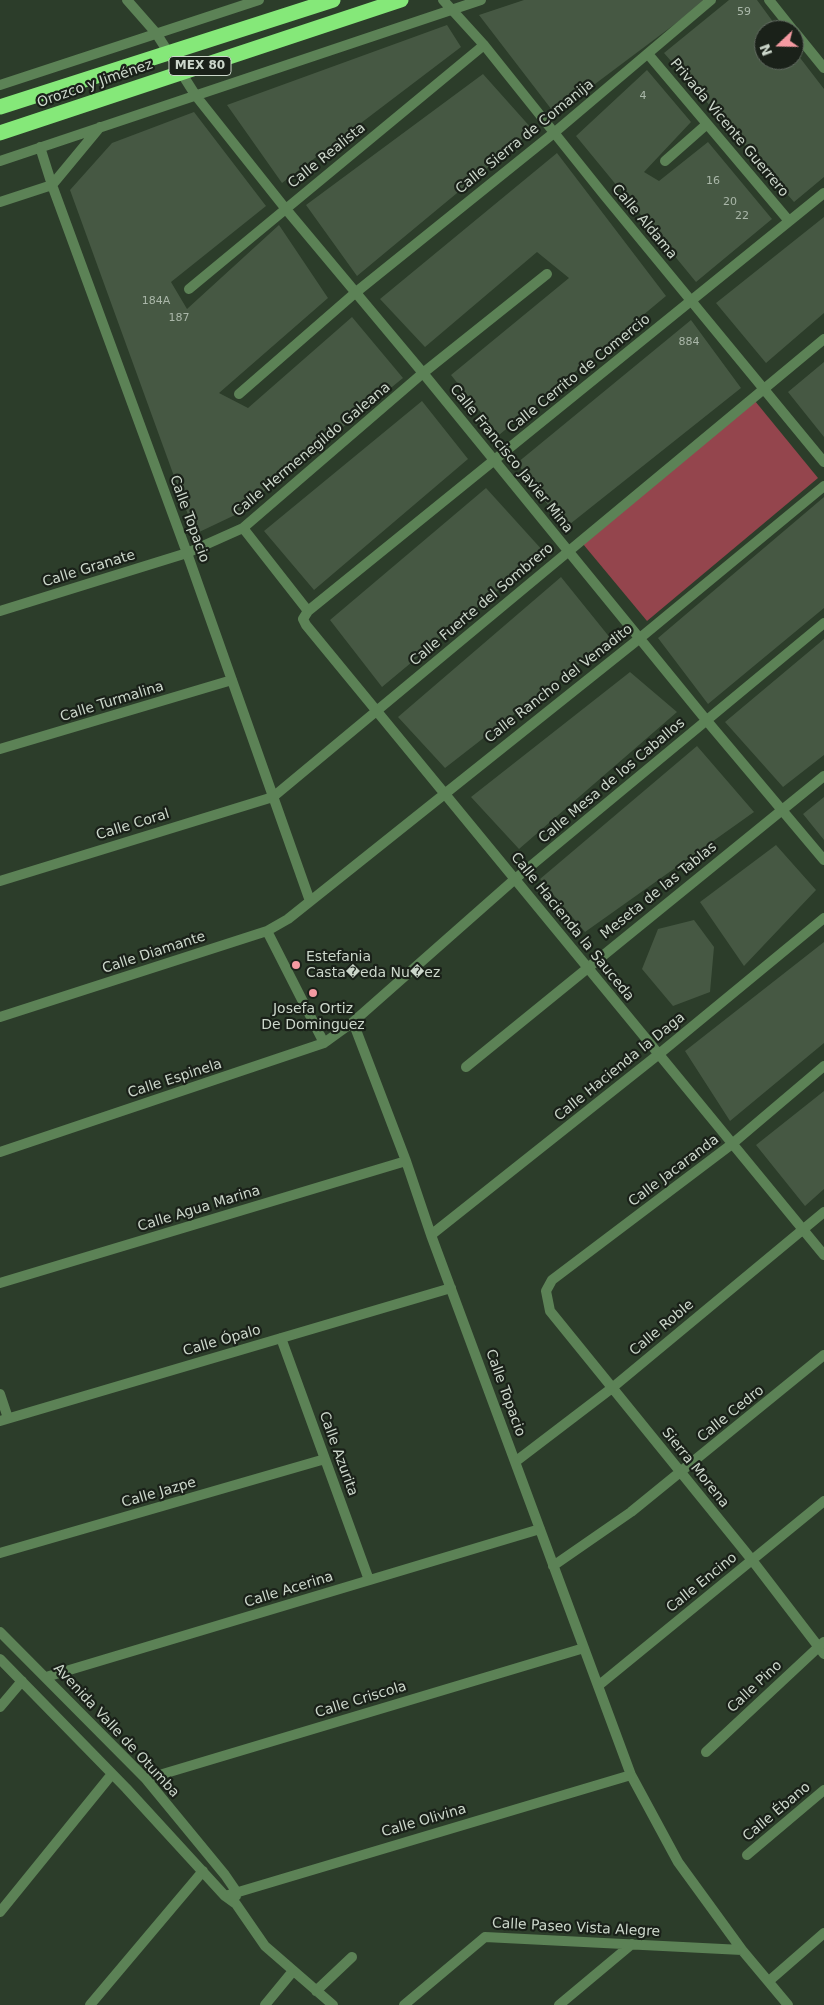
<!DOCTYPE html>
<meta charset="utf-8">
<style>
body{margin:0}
#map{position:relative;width:824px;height:2005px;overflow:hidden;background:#2c3d2a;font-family:"DejaVu Sans",sans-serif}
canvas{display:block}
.north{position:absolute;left:754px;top:20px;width:50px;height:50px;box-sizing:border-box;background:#1a2119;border:1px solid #616a60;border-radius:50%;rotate:249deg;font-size:14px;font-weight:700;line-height:20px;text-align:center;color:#ccd7cb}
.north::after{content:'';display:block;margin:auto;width:18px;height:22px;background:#f49aa1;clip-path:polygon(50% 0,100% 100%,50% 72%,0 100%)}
</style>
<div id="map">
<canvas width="824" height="2005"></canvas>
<div class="north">N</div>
</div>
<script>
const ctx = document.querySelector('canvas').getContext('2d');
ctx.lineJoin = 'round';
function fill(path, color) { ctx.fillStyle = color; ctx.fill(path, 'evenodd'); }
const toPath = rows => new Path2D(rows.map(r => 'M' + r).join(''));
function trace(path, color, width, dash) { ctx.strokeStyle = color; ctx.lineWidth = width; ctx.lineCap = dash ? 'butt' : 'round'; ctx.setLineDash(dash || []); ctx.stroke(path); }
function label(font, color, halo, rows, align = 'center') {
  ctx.font = font + ' "DejaVu Sans",sans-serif'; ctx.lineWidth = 4.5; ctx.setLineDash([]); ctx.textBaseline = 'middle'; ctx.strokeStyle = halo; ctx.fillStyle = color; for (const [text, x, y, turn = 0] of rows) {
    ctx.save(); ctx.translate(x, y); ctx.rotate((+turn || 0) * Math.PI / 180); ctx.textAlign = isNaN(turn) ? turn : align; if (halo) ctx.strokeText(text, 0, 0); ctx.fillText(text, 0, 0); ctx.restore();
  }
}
const green = toPath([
 [755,401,818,478,647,621,583,544]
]);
const building = toPath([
 [524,0,707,0,555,114,479,15],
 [729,0,757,0,779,30,764,30,764,60,794,60,794,50,824,89,824,177,794,202,664,53],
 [447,25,461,47,282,183,227,105],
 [647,70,691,122,644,172,659,181,708,142,772,219,696,282,576,136],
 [483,74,533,130,357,276,306,205],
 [194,112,266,206,171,282,187,309,279,225,328,298,219,393,248,408,352,317,403,378,235,515,195,534,70,190,112,143],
 [557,153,666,296,499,435,451,375,569,278,537,252,425,347,380,299],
 [824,217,824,313,766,363,716,303],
 [691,320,741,388,565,528,517,463],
 [824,362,824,437,788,392],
 [422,401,468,459,314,590,264,531],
 [486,488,544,552,382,687,330,620],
 [824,497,824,608,708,704,658,638],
 [561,577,611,639,445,768,398,717],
 [824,639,824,755,783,787,725,722],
 [630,672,677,712,519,849,471,797],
 [697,746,754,812,585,932,540,879],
 [824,797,824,840,803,814],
 [776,845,816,890,744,966,700,902],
 [694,920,714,947,710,992,673,1006,642,969,658,929],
 [824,942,824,1043,730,1121,685,1051],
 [824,1091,824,1189,805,1206,756,1145]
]);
const street = toPath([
 [127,0,156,33,196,96,285,208,423,373,707,721,824,860],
 [443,0,484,45,604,195,824,462],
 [769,0,793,30],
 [794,31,824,68],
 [648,54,789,221],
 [0,85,259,0],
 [40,147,52,185,187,553,310,901],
 [0,161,481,0],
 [665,161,707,124],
 [824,193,308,611,303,619,306,625,824,1255],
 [0,202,52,185,100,127],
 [189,289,484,45],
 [239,394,355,293,555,132,711,0],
 [243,528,308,611],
 [0,611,187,553,243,528,423,373,547,274],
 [0,749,232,680],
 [0,881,273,797,824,339],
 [267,931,324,1043],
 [0,1017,267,931,288,919,640,638,824,486],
 [353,1022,406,1161,431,1235,631,1775,678,1862,742,1950,788,2005],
 [824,1066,732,1144,552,1280,546,1291,550,1311,752,1560,824,1654],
 [466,1067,824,776],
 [0,1152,324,1043,353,1022,515,879,824,623],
 [431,1235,659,1054,824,918],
 [0,1283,406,1161],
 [281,1338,369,1580],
 [0,1394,8,1418],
 [0,1421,451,1288],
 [515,1462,612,1388,824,1212],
 [0,1553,325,1459],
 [553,1566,631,1512,824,1355],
 [0,1632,146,1779,225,1875,236,1891,236,1896],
 [0,1659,126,1788,225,1896,236,1904,265,1946,333,2005],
 [46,1677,540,1529],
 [598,1686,824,1501],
 [0,1707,22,1681],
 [706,1752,824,1642],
 [146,1779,584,1648],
 [747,1855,824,1790],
 [225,1896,631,1775],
 [0,1912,112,1774],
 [769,1981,824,1933],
 [316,1991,352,1957],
 [90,2005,203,1871],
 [265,2005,293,1971],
 [404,2005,485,1937,742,1950],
 [559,2005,632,1944]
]);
const highway = toPath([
 [0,107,333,0],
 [0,133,401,0]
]);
const markers = [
 [296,965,5,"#f49aa1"],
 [313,993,5,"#f49aa1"]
];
const numberNames = [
 ["59",744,12],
 ["4",643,96],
 ["16",713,181],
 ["20",730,202],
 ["22",742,216],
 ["184A",156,301],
 ["187",179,318],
 ["884",689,342]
];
const shields = [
 [200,66,62]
];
const shieldNames = [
 ["MEX 80",200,66]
];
const streetNames = [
 ["Orozco y Jiménez",95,84,-19],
 ["Privada Vicente Guerrero",729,128,50],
 ["Calle Sierra de Comanija",525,137,-39],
 ["Calle Realista",327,156,-39],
 ["Calle Aldama",644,222,50],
 ["Calle Cerrito de Comercio",579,374,-39],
 ["Calle Hermenegildo Galeana",312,450,-40],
 ["Calle Francisco Javier Mina",511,459,51],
 ["Calle Topacio",189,519,70],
 ["Calle Granate",89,569,-17],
 ["Calle Fuerte del Sombrero",482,605,-40],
 ["Calle Rancho del Venadito",559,684,-38],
 ["Calle Turmalina",112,702,-17],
 ["Calle Mesa de los Caballos",612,781,-40],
 ["Calle Coral",133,825,-17],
 ["Meseta de las Tablas",659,891,-39],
 ["Calle Hacienda la Sauceda",572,927,51],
 ["Calle Diamante",154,953,-18],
 ["Calle Hacienda la Daga",620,1067,-39],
 ["Calle Espinela",175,1079,-18],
 ["Calle Jacaranda",674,1171,-37],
 ["Calle Agua Marina",199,1209,-17],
 ["Calle Roble",662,1328,-40],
 ["Calle Ópalo",222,1341,-16],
 ["Calle Topacio",505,1393,70],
 ["Calle Cedro",731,1414,-39],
 ["Calle Azurita",338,1454,70],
 ["Sierra Morena",695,1468,51],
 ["Calle Jazpe",159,1493,-16],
 ["Calle Encino",702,1583,-39],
 ["Calle Acerina",289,1590,-17],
 ["Calle Pino",755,1687,-43],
 ["Calle Criscola",361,1700,-17],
 ["Avenida Valle de Otumba",116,1731,47],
 ["Calle Ébano",777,1812,-40],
 ["Calle Olivina",424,1821,-16],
 ["Calle Paseo Vista Alegre",576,1928,3]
];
const poiNames = [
 ["Estefania",306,957],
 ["Casta�eda Nu�ez",306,973],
 ["Josefa Ortiz",313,1009,"center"],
 ["De Dominguez",313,1025,"center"]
];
fill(green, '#94454d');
fill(building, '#465843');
trace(street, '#5c8256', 10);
trace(highway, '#85e879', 15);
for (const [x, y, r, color] of markers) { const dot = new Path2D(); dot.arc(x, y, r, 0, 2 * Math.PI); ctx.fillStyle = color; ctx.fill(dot); trace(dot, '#1a2119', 2); }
label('11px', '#aab7a9', null, numberNames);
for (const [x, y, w] of shields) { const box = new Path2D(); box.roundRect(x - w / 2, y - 9.5, w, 19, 4); ctx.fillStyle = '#1a2119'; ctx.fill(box); trace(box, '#ccd7cb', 1); }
label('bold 12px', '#ccd7cb', null, shieldNames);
label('14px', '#ccd7cb', '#1a2119', streetNames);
label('14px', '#ccd7cb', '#1a2119', poiNames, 'left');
</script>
